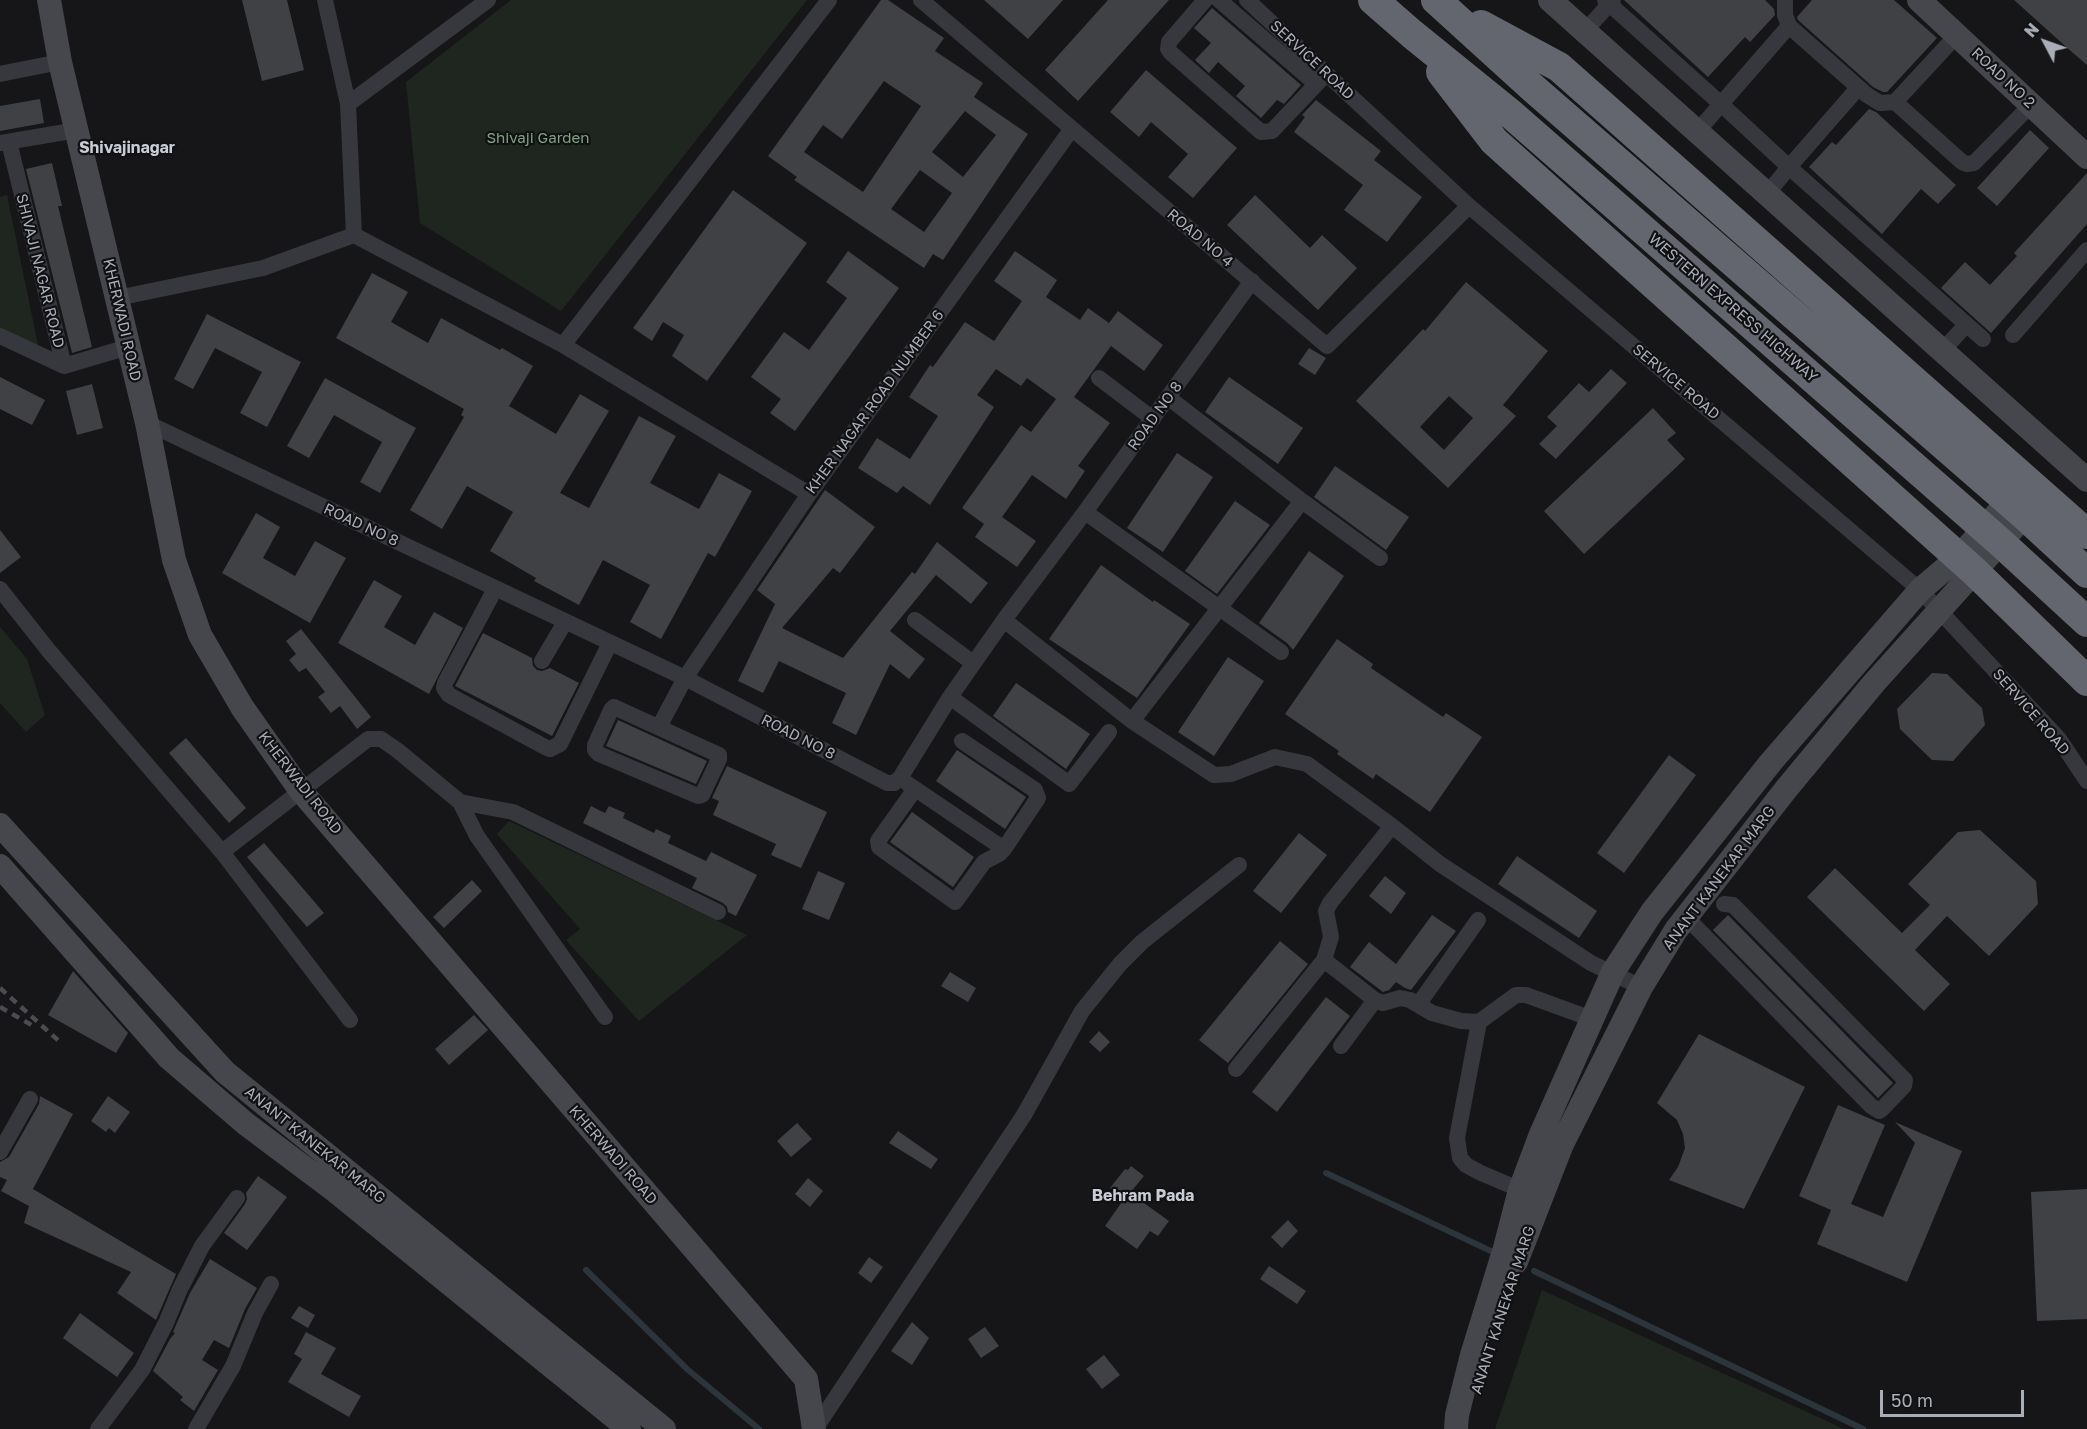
<!DOCTYPE html>
<style>
body{margin:0}
#map{position:relative;width:2087px;height:1429px;overflow:hidden;background:#161618;font-family:"Golos Text",sans-serif}
canvas{display:block}
.north{position:absolute;left:2015px;top:12px;width:60px;height:60px;-webkit-text-stroke:4px #111113;paint-order:stroke;rotate:311deg;font-size:16px;font-weight:700;line-height:24px;text-align:center;color:#a8adb8}
.north::after{content:'';display:block;margin:auto;width:21px;height:27px;background:#a8adb8;clip-path:polygon(50% 0,100% 100%,50% 72%,0 100%)}
.scale{position:absolute;left:1880px;top:1390px;width:144px;height:27px;box-sizing:border-box;border:3px solid #a8adb8;border-top:0;padding-left:8px;font-size:18px;line-height:21px;white-space:nowrap;color:#a8adb8;-webkit-text-stroke:4px #111113;paint-order:stroke}
</style>
<div id="map">
<canvas width="2087" height="1429"></canvas>
<div class="north">N</div>
<div class="scale">50 m</div>
</div>
<script>
const ctx = document.querySelector('canvas').getContext('2d');
ctx.lineJoin = 'round';
function fill(path, color) { ctx.fillStyle = color; ctx.fill(path, 'evenodd'); }
const toPath = rows => new Path2D(rows.map(r => 'M' + r).join(''));
function trace(path, color, width, dash) { ctx.strokeStyle = color; ctx.lineWidth = width; ctx.lineCap = dash ? 'butt' : 'round'; ctx.setLineDash(dash || []); ctx.stroke(path); }
function label(font, color, halo, rows, align = 'center') {
  ctx.font = font + ' "Golos Text",sans-serif'; ctx.lineWidth = 4.5; ctx.setLineDash([]); ctx.textBaseline = 'middle'; ctx.strokeStyle = halo; ctx.fillStyle = color; for (const [text, x, y, turn = 0] of rows) {
    ctx.save(); ctx.translate(x, y); ctx.rotate((+turn || 0) * Math.PI / 180); ctx.textAlign = isNaN(turn) ? turn : align; if (halo) ctx.strokeText(text, 0, 0); ctx.fillText(text, 0, 0); ctx.restore();
  }
}
const green = toPath([
 [511,0,807,0,561,311,420,223,406,82],
 [7,195,42,364,0,341,0,197],
 [0,627,27,659,45,715,26,732,0,703],
 [509,821,747,935,639,1021,566,940,580,929,497,834],
 [1542,1290,1844,1429,1495,1429]
]);
const stream = toPath([
 [1326,1173,1495,1253],
 [586,1270,687,1369,759,1429],
 [1534,1271,1863,1429]
]);
const building = toPath([
 [242,0,287,0,304,70,262,81],
 [881,0,888,0,944,38,935,51,983,83,974,97,1028,134,943,260,933,254,924,268,794,180,797,177,768,156],
 [884,81,921,106,863,192,804,152,823,125,842,139],
 [965,111,996,135,963,177,932,152],
 [920,170,952,193,924,232,891,209],
 [984,0,1063,0,1028,39],
 [1108,0,1169,0,1078,101,1045,70],
 [1624,0,1765,0,1774,9,1775,15,1750,42,1745,37,1708,77],
 [1812,0,1894,0,1937,38,1887,92,1883,92,1873,87,1798,20,1797,17],
 [2014,0,2087,0,2087,65,2073,53],
 [1212,8,1301,85,1284,104,1277,100,1261,118,1236,96,1245,86,1218,62,1209,73,1195,60,1211,43,1194,28],
 [1146,70,1237,148,1193,198,1168,177,1188,154,1151,122,1139,137,1110,112],
 [40,99,44,123,0,131,0,106],
 [1316,100,1381,151,1374,160,1422,197,1387,242,1344,210,1363,185,1294,132,1305,117,1302,115],
 [1869,109,1876,112,1956,185,1938,204,1921,189,1882,234,1809,167,1832,142,1836,145],
 [2030,130,2049,148,1997,206,1977,188],
 [52,163,62,206,58,206,92,347,72,353,26,169],
 [2087,173,2087,224,1991,333,1941,288,1965,262,1990,285,2017,256,2014,253],
 [733,190,807,243,707,381,672,356,684,335,663,322,652,341,633,328],
 [1255,195,1310,248,1322,235,1357,268,1318,310,1227,225],
 [848,251,899,288,795,431,770,413,781,399,751,377,784,332,809,350,847,298,826,282],
 [1015,251,1057,280,1046,297,1080,320,1088,308,1109,323,1118,311,1163,345,1144,371,1111,346,1074,397,1110,423,1078,466,1085,471,1066,499,1032,475,1002,517,1036,541,1017,567,975,537,984,524,962,508,1021,425,1031,432,1056,399,1027,378,1021,386,996,369,977,395,994,407,930,505,903,486,897,493,858,468,877,438,910,459,938,416,909,397,930,365,933,367,965,322,994,341,1022,301,994,281],
 [372,273,408,292,391,322,428,343,441,318,500,350,502,348,533,366,509,406,556,434,580,394,609,411,560,493,589,508,639,416,676,436,650,483,699,509,719,473,752,491,715,557,708,553,661,639,630,622,650,585,603,560,579,605,534,581,536,578,490,551,513,512,467,486,442,529,410,510,464,417,461,415,464,409,336,338],
 [1466,282,1548,351,1503,405,1516,416,1448,488,1356,401,1423,329,1425,331],
 [1449,396,1473,418,1444,450,1420,427],
 [207,314,301,362,267,427,240,413,262,372,215,348,193,389,174,379],
 [1309,348,1326,358,1315,375,1298,364],
 [1611,369,1627,383,1556,459,1539,444,1557,426,1547,417,1579,383,1589,392],
 [0,377,45,400,32,425,0,409],
 [1229,377,1303,428,1278,464,1205,412],
 [325,378,416,428,380,493,360,482,382,442,334,415,309,458,287,446],
 [92,384,103,428,77,435,66,391],
 [1653,408,1676,433,1667,440,1685,459,1584,554,1544,511],
 [1177,453,1213,477,1163,552,1127,528],
 [1335,466,1409,517,1386,550,1314,497],
 [825,490,875,527,840,573,833,568,782,628,843,658,912,572,915,574,937,542,988,583,971,604,936,575,890,631,925,659,909,679,890,664,856,735,832,723,846,693,779,661,763,693,738,681,775,604,757,590],
 [1235,501,1270,525,1217,594,1185,571],
 [256,513,280,527,263,558,295,576,315,541,346,558,310,623,222,573],
 [0,530,21,557,0,573],
 [1309,551,1344,576,1293,650,1287,643,1259,623],
 [1101,565,1153,602,1154,600,1190,624,1137,698,1049,639],
 [374,580,402,596,384,627,415,645,434,612,463,628,429,694,338,643],
 [301,629,371,717,357,729,340,706,331,713,318,697,325,692,306,668,299,672,289,660,296,654,286,641],
 [483,633,532,658,533,666,537,670,542,671,550,668,579,683,552,736,455,686],
 [1337,639,1373,664,1371,668,1443,717,1446,713,1482,737,1430,812,1376,774,1373,779,1337,754,1339,751,1285,714],
 [1228,657,1264,681,1214,756,1178,732],
 [1932,673,1947,674,1982,708,1985,725,1953,761,1932,760,1900,729,1897,709],
 [1016,683,1090,734,1066,769,993,716],
 [618,720,707,761,696,784,606,746],
 [186,738,246,808,229,823,169,753],
 [957,750,1026,797,1005,829,936,781],
 [1669,755,1696,775,1624,873,1597,853],
 [727,766,827,812,801,868,771,855,776,844,713,815,719,801,712,798],
 [591,806,605,813,609,806,625,813,623,818,654,833,656,829,671,836,668,843,706,861,711,852,757,875,736,916,728,912,727,907,723,903,692,888,697,878,583,823],
 [912,812,974,857,953,887,890,842],
 [1980,830,2036,881,2038,904,1989,956,1947,916,1915,950,1950,984,1924,1011,1807,897,1835,868,1902,933,1930,905,1908,884,1958,832],
 [1299,833,1327,855,1281,913,1253,891],
 [264,843,324,913,307,927,247,857],
 [1517,856,1597,911,1579,938,1498,884],
 [818,871,845,883,829,920,802,909],
 [1385,876,1406,893,1391,914,1369,896],
 [472,880,482,891,444,928,433,917],
 [1432,915,1456,931,1411,990,1405,988,1396,982,1389,990,1383,992,1350,967,1369,942,1396,964],
 [1728,915,1893,1083,1878,1098,1713,930],
 [1280,941,1308,964,1228,1063,1199,1040],
 [73,971,128,1033,116,1053,48,1015],
 [950,972,976,988,968,1002,941,986],
 [1326,997,1350,1016,1277,1112,1252,1092],
 [474,1015,488,1030,449,1065,435,1049],
 [1099,1031,1110,1042,1100,1052,1089,1042],
 [1699,1034,1805,1087,1744,1209,1669,1180,1678,1167,1685,1148,1683,1134,1677,1120,1657,1103],
 [40,1096,73,1114,33,1189,176,1274,156,1320,117,1293,131,1272,24,1223,29,1206,1,1191,7,1180,0,1177,0,1162,9,1157,39,1104],
 [108,1096,130,1112,115,1133,109,1128,106,1132,91,1121],
 [1838,1105,1885,1125,1851,1204,1883,1217,1915,1143,1895,1122,1962,1151,1907,1282,1817,1244,1831,1210,1799,1196],
 [797,1123,812,1139,791,1157,777,1141],
 [898,1131,938,1159,931,1169,889,1143],
 [1131,1166,1144,1176,1130,1193,1169,1221,1158,1236,1150,1231,1137,1249,1105,1226,1124,1199,1110,1188,1125,1169,1128,1170],
 [258,1176,287,1197,247,1250,224,1233,245,1204,247,1199,246,1193],
 [808,1178,823,1191,810,1207,795,1194],
 [2087,1189,2087,1319,2037,1321,2031,1192],
 [1288,1220,1298,1231,1282,1248,1271,1237],
 [869,1257,883,1267,871,1283,858,1273],
 [210,1259,257,1288,245,1309,229,1348,214,1340,202,1360,218,1370,194,1411,180,1400,183,1397,153,1371,170,1339,175,1333,173,1332,190,1293],
 [1269,1266,1306,1291,1297,1304,1260,1279],
 [299,1306,315,1315,308,1328,291,1318],
 [80,1313,134,1353,117,1377,63,1338],
 [912,1322,929,1338,912,1365,891,1351],
 [985,1327,999,1346,981,1358,968,1339],
 [306,1332,336,1348,321,1374,361,1396,349,1417,288,1382,302,1359,294,1354],
 [1104,1355,1120,1375,1102,1389,1086,1369]
]);
const street = toPath([
 [325,0,348,104,354,235,563,345,809,494],
 [921,0,1327,346,1469,206],
 [1205,0,1169,42,1168,49,1171,53,1261,132,1272,131,1326,74],
 [1219,0,1316,84],
 [1247,0,1469,206,1920,590,2059,739,2087,781],
 [1605,0,1721,104,1697,132],
 [1785,0,1785,15,1789,26],
 [1585,31,1613,0],
 [1957,35,1895,102,1962,162,1967,164,1974,163,2031,105],
 [0,74,60,62],
 [1858,88,1789,167,1721,104,1789,26,1867,95,1880,103,1895,102],
 [348,104,488,0],
 [0,143,77,130],
 [1767,194,1789,167,1983,339],
 [117,298,263,268,354,235],
 [2013,335,2087,250],
 [0,336,64,366,9,142],
 [563,345,829,0],
 [1943,350,1966,325],
 [64,366,128,347],
 [1099,378,1153,419],
 [1169,398,1302,501,1380,558],
 [147,423,685,678,887,783,894,783,900,778,950,697,1004,620,1085,512,1252,281],
 [1085,512,1281,652],
 [0,589,49,651,222,852,368,739,381,739,397,750,460,802,477,836,605,1017],
 [495,589,445,683,444,688,449,695,545,747,550,749,560,744,610,643],
 [915,620,973,663],
 [1004,620,1132,721,1214,775,1231,774,1275,757,1307,764,1392,826,1440,864,1591,963,1641,987],
 [542,661,565,622],
 [950,697,1069,784,1109,732],
 [614,707,719,755,719,759,702,795,698,796,599,754,595,750,595,745,611,710,614,707],
 [1132,721,1302,501],
 [659,727,685,678,809,494,1071,130],
 [908,784,1004,849],
 [915,789,878,841,879,847,955,902,984,862,999,854,1004,849,1038,798,1035,790,962,741],
 [460,802,513,812,718,912],
 [1392,826,1330,903,1326,911,1331,937,1324,960,1375,1000,1383,1003,1400,998,1410,1000,1432,1013,1461,1021,1479,1022,1516,995,1526,995,1592,1019],
 [222,852,350,1020],
 [1686,917,1871,1106,1879,1111,1882,1109,1904,1086,1905,1080,1733,905,1724,904],
 [1418,1005,1478,920],
 [1479,1022,1457,1138,1460,1158,1466,1165,1481,1173,1528,1193],
 [1341,1046,1375,1000],
 [1236,1069,1324,960],
 [0,1152,30,1099],
 [98,1429,142,1370,166,1323,180,1289,202,1246,237,1198],
 [196,1429,233,1366,255,1313,271,1284],
 [815,1429,1024,1115,1082,1011,1120,964,1142,942,1239,865]
]);
const secondary = toPath([
 [49,0,60,62,147,423,174,560,200,635,242,707,301,791,806,1379,814,1429],
 [1550,0,2087,480],
 [1919,0,2087,157],
 [0,825,225,1072,664,1429],
 [0,866,169,1058,246,1124,334,1190,629,1429],
 [1516,1262,1562,1144,1641,987,1676,930,1787,788,1874,683,2036,503],
 [1456,1429,1457,1415,1472,1355,1505,1248,1520,1190,1541,1134,1613,972,1652,912,1771,762,1920,590,1959,557,2019,489]
]);
const highway = toPath([
 [1373,0,1412,34,1512,115,2000,542,2087,622],
 [1436,0,1534,89,2024,515,2087,573],
 [1481,25,1559,67,2087,534],
 [1441,72,1494,141,1975,572,2087,681]
]);
const rail = toPath([
 [0,988,60,1042],
 [0,1007,35,1027]
]);
const streetNames = [
 ["SERVICE ROAD",1312,60,43],
 ["ROAD NO 2",2003,78,43],
 ["ROAD NO 4",1200,238,40],
 ["SHIVAJI NAGAR ROAD",40,271,76],
 ["WESTERN EXPRESS HIGHWAY",1733,308,41],
 ["KHERWADI ROAD",122,320,77],
 ["SERVICE ROAD",1676,382,40],
 ["KHER NAGAR ROAD NUMBER 6",875,402,-54],
 ["ROAD NO 8",1155,416,-54],
 ["ROAD NO 8",361,525,25],
 ["SERVICE ROAD",2031,712,49],
 ["ROAD NO 8",798,737,27],
 ["KHERWADI ROAD",300,783,52],
 ["ANANT KANEKAR MARG",1719,878,-53],
 ["ANANT KANEKAR MARG",315,1145,39],
 ["KHERWADI ROAD",613,1155,49],
 ["ANANT KANEKAR MARG",1503,1310,-72]
];
const parkNames = [
 ["Shivaji Garden",538,138]
];
const neighbourhoodNames = [
 ["Shivajinagar",127,148],
 ["Behram Pada",1143,1196]
];
fill(green, '#1e261f');
trace(stream, '#2c353c', 6);
fill(building, '#404145');
trace(street, '#37383d', 16);
trace(secondary, '#45474d', 24);
trace(highway, '#63666e', 30);
trace(rail, '#4a4c52', 4.5, [8, 6]);
label('15px', '#a8adb8', '#111113', streetNames);
label('15px', '#7fa381', '#111113', parkNames);
label('bold 16px', '#c9ccd4', '#111113', neighbourhoodNames);
</script>
